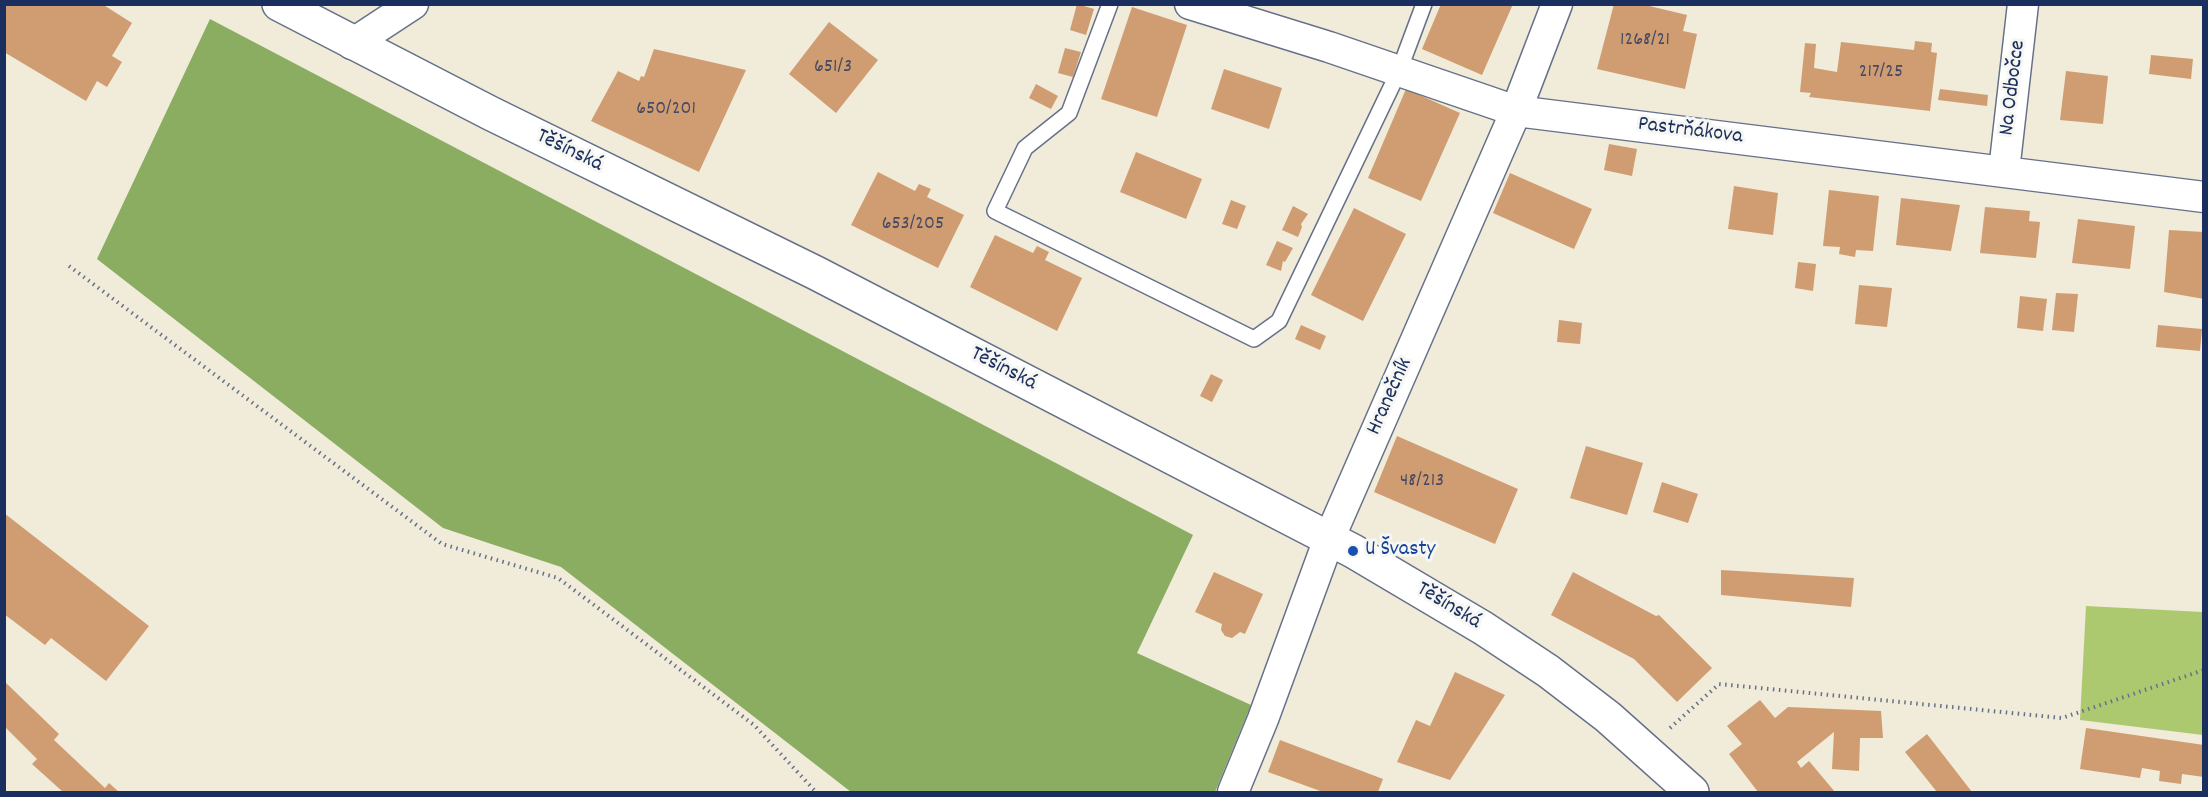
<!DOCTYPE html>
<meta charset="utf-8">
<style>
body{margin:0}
#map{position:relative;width:2208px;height:797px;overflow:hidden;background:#f1ebda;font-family:Dekko,sans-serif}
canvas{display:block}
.frame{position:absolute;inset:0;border:6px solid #1b2f5e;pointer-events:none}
</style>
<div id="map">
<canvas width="2208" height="797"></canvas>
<div class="frame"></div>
</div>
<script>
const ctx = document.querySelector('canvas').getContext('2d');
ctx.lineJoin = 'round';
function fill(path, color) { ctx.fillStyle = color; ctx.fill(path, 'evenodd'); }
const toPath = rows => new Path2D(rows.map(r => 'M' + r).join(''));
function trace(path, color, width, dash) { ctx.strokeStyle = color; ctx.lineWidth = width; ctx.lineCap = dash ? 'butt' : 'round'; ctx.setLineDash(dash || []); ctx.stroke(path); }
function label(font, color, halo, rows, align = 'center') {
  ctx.font = font + ' Dekko,sans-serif'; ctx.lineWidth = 6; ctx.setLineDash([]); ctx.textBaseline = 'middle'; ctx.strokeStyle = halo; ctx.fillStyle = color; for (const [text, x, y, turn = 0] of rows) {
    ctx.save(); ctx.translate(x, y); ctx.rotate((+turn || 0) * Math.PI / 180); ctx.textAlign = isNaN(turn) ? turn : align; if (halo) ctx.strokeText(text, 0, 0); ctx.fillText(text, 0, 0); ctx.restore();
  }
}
const green = toPath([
 [2086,606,2203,612,2203,735,2080,720]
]);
const forest = toPath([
 [210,19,1193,535,1137,653,1251,705,1215,792,851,792,561,567,443,528,97,259]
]);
const building = toPath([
 [4,4,102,4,132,23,112,56,122,62,107,87,97,81,86,101,4,52],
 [1077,4,1094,9,1086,35,1070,30],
 [1441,4,1513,4,1482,75,1422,49],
 [1614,4,1641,4,1687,15,1683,31,1697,34,1685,89,1597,69],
 [1132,7,1187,25,1157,117,1101,99],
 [829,22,878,60,836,113,789,74],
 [1915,41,1932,43,1931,52,1937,53,1930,111,1809,97,1811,93,1800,92,1805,43,1816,44,1814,68,1837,72,1841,42,1914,50],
 [1065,48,1081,52,1073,77,1058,73],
 [654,49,746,70,699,172,591,121,618,71,639,81,641,76,644,77],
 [2151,55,2193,59,2191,79,2149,74],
 [1224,69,1282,88,1269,129,1211,109],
 [2066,71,2108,76,2103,124,2060,120],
 [1036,84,1058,96,1051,109,1029,98],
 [1406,89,1460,113,1421,201,1368,178],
 [1940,89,1988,95,1987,106,1938,100],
 [1609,144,1637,149,1632,176,1604,170],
 [1136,152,1202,179,1186,219,1120,192],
 [878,172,915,191,919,184,931,189,927,197,964,215,938,268,851,225],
 [1510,173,1592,209,1574,249,1493,213],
 [1734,186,1778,193,1773,235,1728,229],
 [1829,190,1879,196,1873,251,1856,250,1855,257,1839,254,1840,247,1823,246],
 [1901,198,1960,205,1951,251,1896,245],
 [1231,200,1246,206,1237,229,1222,224],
 [1293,206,1308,214,1301,224,1302,227,1298,237,1282,230],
 [1985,207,2030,211,2029,221,2040,222,2036,258,1980,253],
 [1354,208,1406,234,1363,321,1311,295],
 [2078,219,2135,226,2130,269,2072,263],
 [2169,230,2204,232,2204,299,2164,292],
 [995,235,1033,253,1037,246,1049,252,1045,260,1082,278,1057,331,970,287],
 [1277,241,1293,248,1285,262,1283,261,1281,271,1266,265],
 [1798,262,1816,264,1813,291,1795,288],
 [1859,285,1892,288,1887,327,1855,324],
 [2056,293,2078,294,2074,332,2052,330],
 [2020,296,2047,299,2043,331,2017,328],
 [1559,320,1582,323,1580,344,1557,342],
 [1301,325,1326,336,1320,350,1295,339],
 [2158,325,2202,329,2200,351,2156,347],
 [1211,374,1223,380,1212,402,1200,396],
 [1397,436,1518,489,1495,544,1374,492],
 [1586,446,1643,463,1627,515,1570,498],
 [1662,482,1698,494,1688,523,1653,512],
 [4,513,149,626,106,681,51,638,45,645,4,614],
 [1721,570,1854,578,1851,607,1721,595],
 [1214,572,1263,594,1245,634,1240,632,1232,638,1225,636,1221,630,1222,624,1195,612],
 [1573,572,1656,616,1659,615,1712,668,1677,702,1634,659,1551,615],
 [1455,672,1505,695,1450,780,1397,762,1416,720,1430,726],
 [5,682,59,734,54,740,105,788,109,783,119,792,63,792,32,764,37,759,5,727],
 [1760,700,1775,718,1788,707,1881,711,1883,738,1860,738,1859,771,1832,769,1834,732,1797,762,1801,768,1809,761,1835,792,1758,792,1729,754,1742,744,1727,726],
 [2086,728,2204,745,2204,777,2182,774,2181,784,2159,781,2160,771,2142,768,2140,778,2080,769],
 [1927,734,1972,792,1937,792,1905,752],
 [1280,740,1383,779,1378,792,1323,792,1268,772]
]);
const path = toPath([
 [69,266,442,544,558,578,754,725,816,792],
 [1670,728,1719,684,2062,718,2204,670]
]);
const lane = toPath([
 [1110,4,1069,113,1025,148,995,211,1254,339,1279,321,1399,71,1424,4]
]);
const street = toPath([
 [1190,4,1329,47,1516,111,2204,197],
 [352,44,413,4],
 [2004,171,2023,4],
 [1233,792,1263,719,1329,539,1516,111,1557,4]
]);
const secondary = toPath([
 [279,4,490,113,816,273,1353,551,1483,628,1548,671,1608,717,1692,792]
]);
const markers = [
 [1353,551,6,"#1a4fb4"]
];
const numberNames = [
 ["1268/21",1645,41],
 ["651/3",833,68],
 ["217/25",1881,73],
 ["650/201",666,110],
 ["653/205",913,225],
 ["48/213",1422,482]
];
const streetNames = [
 ["Na Odbočce",2014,88,-83],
 ["Pastrňákova",1690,132,7],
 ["Těšínská",569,152,26],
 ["Těšínská",1003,370,27],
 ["Hranečník",1391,397,-66],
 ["Těšínská",1448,607,31]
];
const transitNames = [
 ["U Švasty",1365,551]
];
fill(green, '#adc96f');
fill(forest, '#8aad62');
fill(building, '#cf9d71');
trace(lane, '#667189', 18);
trace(street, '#667189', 33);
trace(secondary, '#667189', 36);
trace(path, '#667189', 4, [1.5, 4.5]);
trace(lane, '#fff', 15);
trace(street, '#fff', 30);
trace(secondary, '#fff', 33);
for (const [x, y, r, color] of markers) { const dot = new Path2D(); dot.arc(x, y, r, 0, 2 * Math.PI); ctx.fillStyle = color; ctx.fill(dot); trace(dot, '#f6f6f2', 2); }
label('20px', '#484a63', null, numberNames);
label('22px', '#1b2f5e', '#f6f6f2', streetNames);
label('22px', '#164399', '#f6f6f2', transitNames, 'left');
</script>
